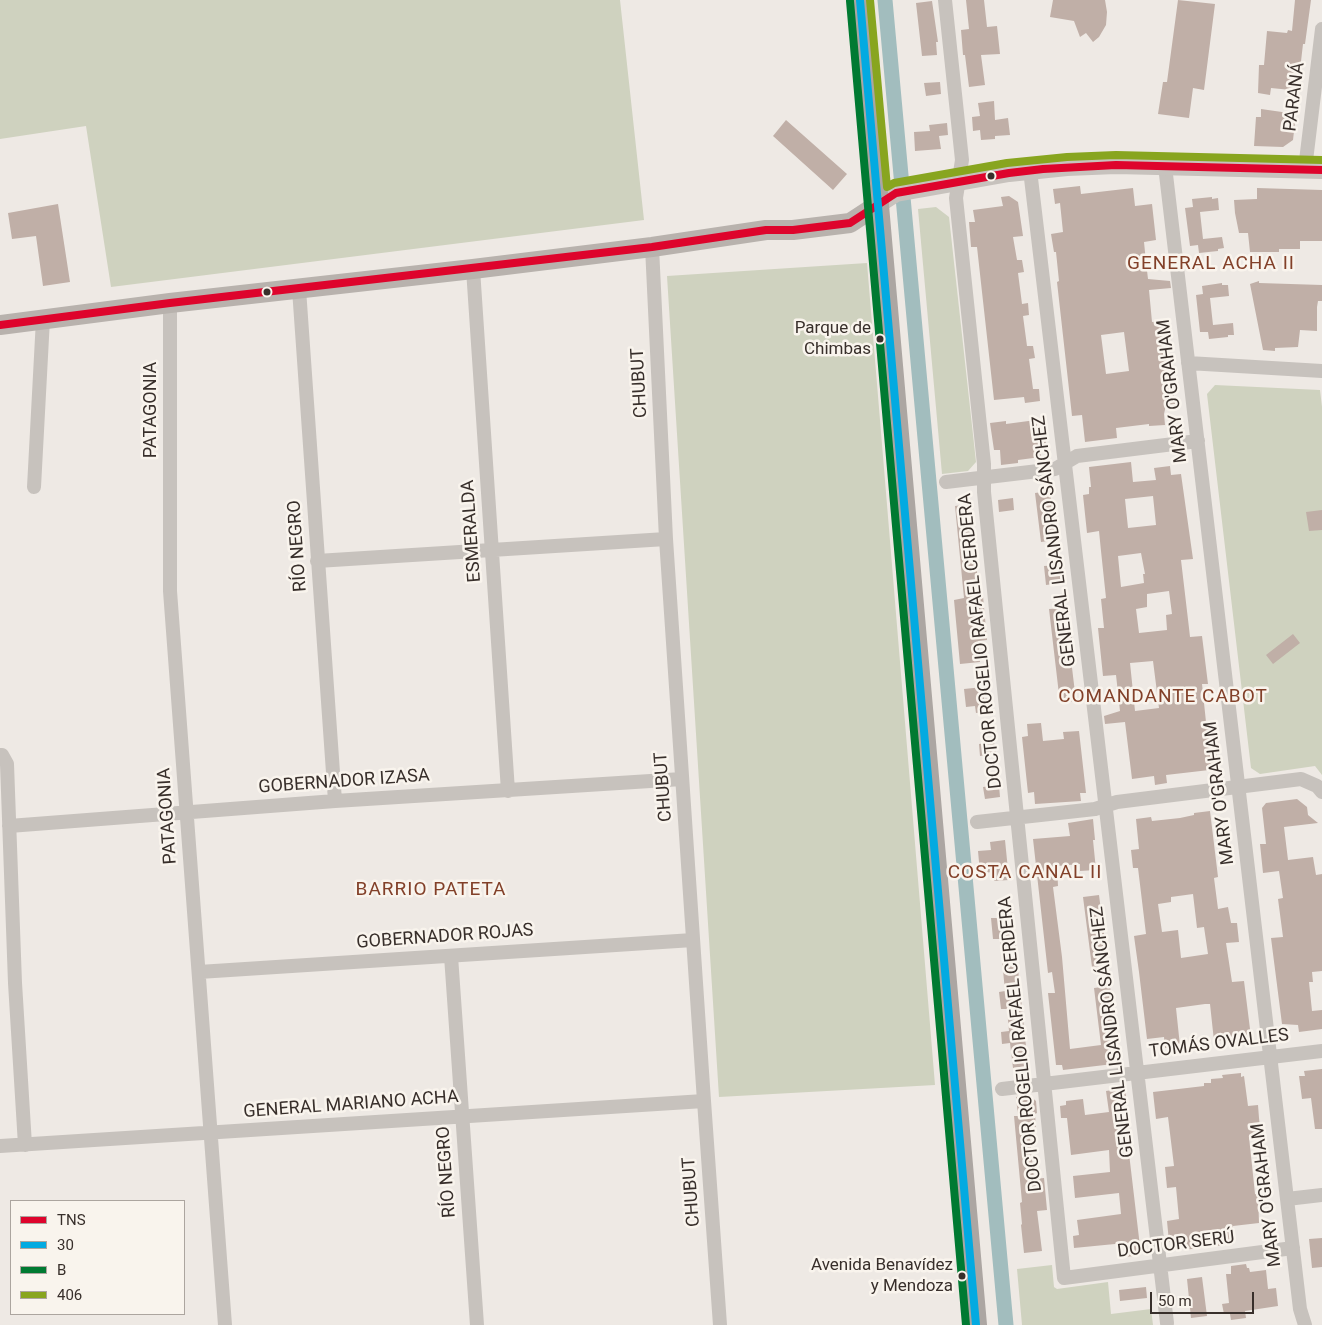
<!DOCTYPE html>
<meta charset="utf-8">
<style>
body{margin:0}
#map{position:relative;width:1322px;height:1325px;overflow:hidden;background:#eee9e4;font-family:Roboto,sans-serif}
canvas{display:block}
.legend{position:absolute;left:10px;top:1200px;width:175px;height:115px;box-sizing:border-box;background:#f9f4ed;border:1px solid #aca59f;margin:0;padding:6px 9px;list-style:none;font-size:15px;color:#382f2b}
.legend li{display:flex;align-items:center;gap:10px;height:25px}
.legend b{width:25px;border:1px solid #aca59f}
.scale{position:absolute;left:1150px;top:1292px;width:104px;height:22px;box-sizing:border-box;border:2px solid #382f2b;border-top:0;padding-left:6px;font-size:15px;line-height:18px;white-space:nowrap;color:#382f2b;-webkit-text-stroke:4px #f9f4ed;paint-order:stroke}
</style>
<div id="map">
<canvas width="1322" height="1325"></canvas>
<ul class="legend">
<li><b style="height:6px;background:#de042c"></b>TNS</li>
<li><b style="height:6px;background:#03aae1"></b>30</li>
<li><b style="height:6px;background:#007a32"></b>B</li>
<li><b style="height:6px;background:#88a51f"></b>406</li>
</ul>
<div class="scale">50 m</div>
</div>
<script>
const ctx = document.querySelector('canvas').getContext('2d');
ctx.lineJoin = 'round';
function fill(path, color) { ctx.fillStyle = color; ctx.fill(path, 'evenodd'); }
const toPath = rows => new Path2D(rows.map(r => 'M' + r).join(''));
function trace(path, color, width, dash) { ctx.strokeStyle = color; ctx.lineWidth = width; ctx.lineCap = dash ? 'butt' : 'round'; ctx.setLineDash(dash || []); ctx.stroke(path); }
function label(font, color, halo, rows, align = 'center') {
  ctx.font = font + ' Roboto,sans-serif'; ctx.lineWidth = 5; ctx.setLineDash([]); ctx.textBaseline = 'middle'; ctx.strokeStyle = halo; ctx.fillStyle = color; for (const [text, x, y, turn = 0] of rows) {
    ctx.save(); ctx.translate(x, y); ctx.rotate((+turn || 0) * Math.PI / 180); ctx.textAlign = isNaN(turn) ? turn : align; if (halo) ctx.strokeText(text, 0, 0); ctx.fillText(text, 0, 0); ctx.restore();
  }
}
const green = toPath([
 [0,0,620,0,644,220,111,287,86,126,0,139],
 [936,207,949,217,976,462,968,471,942,474,918,209],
 [867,263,935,1085,719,1097,667,276],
 [1215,385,1320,390,1322,407,1322,775,1315,766,1260,774,1251,768,1207,394],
 [1052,1265,1054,1287,1057,1289,1108,1282,1111,1314,1151,1309,1153,1325,1022,1325,1017,1269]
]);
const canal = toPath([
 [885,0,1006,1325]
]);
const building = toPath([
 [966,0,984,0,987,27,997,26,1000,54,981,55,985,85,969,87,965,55,963,55,961,30,969,29],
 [1053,0,1105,0,1107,12,1106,25,1099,37,1093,42,1086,33,1080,37,1074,21,1050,17],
 [1178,0,1215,4,1204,90,1193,88,1189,118,1158,114,1163,82,1167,82],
 [1295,0,1311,0,1305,44,1303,44,1300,70,1298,70,1296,89,1292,88,1291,90,1271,88,1270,95,1258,93,1259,65,1264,65,1267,31,1287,33,1288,30,1292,31],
 [932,1,938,42,936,42,937,55,922,56,916,3],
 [940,82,941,94,926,96,924,83],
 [994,101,995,120,1008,118,1010,135,995,136,995,139,981,140,980,130,973,131,972,117,980,116,978,103],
 [1261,109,1296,114,1293,140,1283,147,1254,146,1256,117,1261,117],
 [786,120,847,174,833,190,773,136],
 [947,123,948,135,939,136,941,149,915,151,914,132,930,131,929,125],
 [1080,186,1081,194,1133,188,1135,206,1152,204,1156,240,1144,242,1146,262,1148,279,1170,281,1171,288,1149,290,1152,322,1165,320,1175,404,1166,405,1164,414,1165,425,1149,426,1149,424,1116,428,1117,438,1085,442,1082,415,1072,416,1057,282,1059,281,1056,252,1054,252,1051,234,1063,232,1060,203,1055,204,1053,189],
 [1124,332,1129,371,1106,374,1101,335],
 [1257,188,1322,190,1322,241,1300,241,1300,249,1279,249,1279,252,1250,252,1248,233,1239,233,1235,213,1234,200,1257,199],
 [1009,196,1018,202,1023,236,1013,237,1017,260,1022,260,1024,272,1018,273,1022,304,1028,303,1029,315,1023,316,1027,346,1033,346,1035,358,1029,359,1033,389,1039,389,1040,401,1025,403,1024,397,994,400,977,247,971,247,969,222,975,222,973,210,1003,206,1001,197],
 [1212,197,1212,199,1218,198,1219,210,1200,212,1203,239,1222,237,1224,248,1218,249,1218,251,1199,253,1198,245,1190,246,1185,208,1193,207,1192,199],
 [58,204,70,282,43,286,36,236,12,239,8,213],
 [1259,281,1259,283,1322,285,1322,301,1318,301,1317,307,1317,331,1300,330,1298,347,1275,348,1275,351,1263,350,1250,284],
 [1222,283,1222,285,1228,285,1229,296,1210,298,1213,325,1233,323,1234,335,1228,335,1228,337,1209,339,1208,332,1200,332,1196,295,1203,294,1202,286],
 [1036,420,1038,433,1044,432,1046,444,1040,445,1041,457,1018,460,1018,463,1001,465,1000,450,994,450,990,423,1006,421,1006,424],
 [1131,462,1133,482,1156,480,1154,468,1170,466,1171,475,1181,474,1193,559,1181,560,1189,628,1190,637,1202,636,1208,684,1202,684,1206,722,1213,722,1218,769,1166,775,1167,783,1155,785,1154,776,1132,779,1125,722,1105,724,1104,716,1120,711,1116,675,1103,676,1098,628,1104,628,1101,599,1106,598,1101,551,1099,531,1087,533,1083,495,1089,494,1089,487,1091,487,1089,467],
 [1153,496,1156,525,1128,528,1125,499],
 [1141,553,1145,574,1143,574,1144,583,1121,587,1118,556],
 [1169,591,1172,614,1166,615,1167,630,1139,633,1136,609,1147,607,1147,594],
 [1153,661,1159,708,1135,711,1130,663],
 [1050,491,1057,540,1041,542,1035,493],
 [1013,498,1014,510,999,512,998,500],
 [970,504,978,582,980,597,983,596,987,640,978,641,980,662,960,664,954,600,964,598,955,506],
 [1322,510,1322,530,1309,531,1306,512],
 [1059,565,1061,583,1046,585,1044,566],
 [1064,608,1067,632,1071,632,1073,650,1070,651,1076,701,1060,703,1049,609],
 [1293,634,1300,643,1273,664,1266,655],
 [983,687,984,699,990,698,991,711,976,713,975,706,966,707,964,689],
 [1041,723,1043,741,1064,739,1063,732,1079,731,1086,793,1080,793,1081,801,1035,804,1034,792,1028,793,1022,737,1028,736,1027,724],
 [994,742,996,754,980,756,979,744],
 [999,785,1000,797,985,799,983,787],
 [1297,799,1307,807,1308,815,1318,823,1284,827,1288,860,1313,857,1316,875,1322,874,1322,971,1312,972,1313,982,1309,982,1312,1011,1322,1010,1322,1029,1299,1032,1298,1025,1282,1024,1271,938,1283,937,1278,899,1283,898,1279,871,1263,873,1260,844,1266,844,1262,808,1266,803],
 [1210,811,1218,877,1214,878,1218,909,1228,907,1231,923,1237,923,1239,942,1226,943,1232,982,1244,981,1251,1037,1214,1041,1210,1004,1205,1004,1176,1008,1180,1046,1165,1048,1164,1037,1147,1039,1139,972,1134,936,1146,934,1138,868,1133,868,1131,850,1139,849,1136,819,1151,817,1152,821,1180,818,1194,815,1194,813],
 [1193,894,1197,928,1204,927,1208,954,1181,958,1178,930,1162,932,1158,904,1171,902,1171,897],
 [1093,819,1095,840,1093,840,1096,870,1080,871,1080,864,1057,866,1058,886,1053,887,1062,957,1070,1049,1101,1045,1094,988,1110,986,1118,1057,1112,1058,1113,1064,1063,1070,1062,1065,1056,1065,1048,993,1055,993,1052,972,1048,973,1033,839,1070,836,1068,823],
 [1005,840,1009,880,994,881,993,872,980,873,978,851,991,850,990,842],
 [1099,895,1108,965,1092,967,1083,897],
 [1012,910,1028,1066,1013,1068,1010,1043,1002,1044,1001,1032,1009,1031,1007,1009,1001,1009,999,992,1005,991,1000,939,993,939,991,918,997,918,997,912],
 [1322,1069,1322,1129,1315,1129,1311,1098,1302,1099,1299,1076,1305,1076,1304,1071],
 [1241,1073,1241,1077,1244,1076,1248,1106,1258,1105,1259,1118,1261,1136,1249,1137,1255,1194,1258,1194,1259,1223,1233,1226,1234,1244,1183,1250,1182,1240,1169,1242,1167,1221,1179,1219,1176,1187,1167,1188,1165,1167,1174,1166,1168,1117,1156,1119,1153,1092,1204,1086,1204,1083,1211,1083,1211,1079,1223,1078,1222,1075],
 [1125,1088,1127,1104,1124,1105,1124,1111,1141,1255,1126,1257,1125,1243,1074,1248,1073,1236,1079,1235,1077,1220,1121,1214,1119,1193,1075,1198,1073,1176,1110,1172,1109,1150,1071,1155,1067,1118,1061,1118,1060,1106,1066,1105,1066,1101,1083,1099,1085,1115,1109,1112,1106,1091],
 [1029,1095,1036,1101,1037,1113,1035,1114,1036,1127,1029,1128,1034,1179,1044,1178,1047,1210,1037,1211,1042,1251,1024,1253,1021,1225,1022,1224,1020,1203,1022,1202,1014,1116,1018,1116,1016,1097],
 [1322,1238,1322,1267,1312,1268,1309,1239],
 [1246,1264,1247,1268,1249,1268,1250,1272,1266,1270,1268,1289,1276,1288,1278,1306,1245,1311,1246,1318,1231,1320,1230,1314,1224,1314,1222,1304,1229,1303,1226,1274,1231,1274,1231,1266],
 [1202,1277,1207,1316,1191,1318,1187,1279],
 [1146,1287,1147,1298,1120,1301,1119,1290]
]);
const minor = toPath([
 [945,0,962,160,956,198,984,464,984,492,1064,1278,1293,1248],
 [1165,166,1300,1309,1305,1325],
 [1305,169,1322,29],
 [1030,170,1167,1323],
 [652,247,666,539,704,1101,720,1325],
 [473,269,508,791],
 [299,289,335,801],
 [170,303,170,591,225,1325],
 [1188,363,1322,371],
 [946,482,1055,469,1077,456,1198,441],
 [34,487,43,319],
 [317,561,666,539],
 [0,755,2,755,7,764,15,983,25,1145],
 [977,822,1095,809,1117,802,1301,779,1317,786,1322,792],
 [9,826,335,801,682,779],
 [451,956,477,1325],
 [199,972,693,940],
 [1002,1089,1322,1051],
 [0,1146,704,1101],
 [1287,1199,1322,1195]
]);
const tertiary = toPath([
 [879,204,896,193,1009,173,1067,167,1116,165,1322,170]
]);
const secondary = toPath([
 [0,325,170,303,473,269,652,247,766,230,793,230,850,223,879,204]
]);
const primary = toPath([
 [860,0,976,1325]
]);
const bus1 = toPath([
 [0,325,170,303,652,247,766,230,793,230,850,223,896,193,1009,173,1043,169,1116,165,1322,170]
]);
const bus2 = toPath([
 [860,0,976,1325]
]);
const bus3 = toPath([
 [850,1,966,1325]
]);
const bus4 = toPath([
 [870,0,887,187,894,183,1007,163,1067,157,1116,155,1322,160]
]);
const markers = [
 [991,176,4.5,"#382f2b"],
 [267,292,4.5,"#382f2b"],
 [880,339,4.5,"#382f2b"],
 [962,1276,4.5,"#382f2b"]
];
const busNames = [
 ["Parque de",871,329],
 ["Chimbas",871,350],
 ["Avenida Benavídez",953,1266],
 ["y Mendoza",953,1287]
];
const streetNames = [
 ["PARANÁ",1295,97,-83],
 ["CHUBUT",640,383,-93],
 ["MARY O'GRAHAM",1173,391,-97],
 ["PATAGONIA",151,410,-90],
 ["ESMERALDA",472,531,-94],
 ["GENERAL LISANDRO SÁNCHEZ",1055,541,-97],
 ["RÍO NEGRO",298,546,-94],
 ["DOCTOR ROGELIO RAFAEL CERDERA",981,641,-96],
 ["GOBERNADOR IZASA",344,782,-4],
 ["CHUBUT",664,787,-94],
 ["MARY O'GRAHAM",1220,793,-97],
 ["PATAGONIA",168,816,-94],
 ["GOBERNADOR ROJAS",445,937,-4],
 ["GENERAL LISANDRO SÁNCHEZ",1113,1032,-97],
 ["DOCTOR ROGELIO RAFAEL CERDERA",1021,1044,-96],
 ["TOMÁS OVALLES",1219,1044,-7],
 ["GENERAL MARIANO ACHA",351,1105,-4],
 ["RÍO NEGRO",447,1172,-94],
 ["CHUBUT",692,1192,-94],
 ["MARY O'GRAHAM",1267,1195,-97],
 ["DOCTOR SERÚ",1176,1245,-7]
];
const neighbourhoodNames = [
 ["GENERAL ACHA II",1211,264],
 ["COMANDANTE CABOT",1163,697],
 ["COSTA CANAL II",1025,873],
 ["BARRIO PATETA",431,890]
];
fill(green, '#cfd2bf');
trace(canal, '#a2bdbe', 15);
fill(building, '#c0afa7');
trace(minor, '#c7c2bd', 14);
trace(tertiary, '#c7c2bd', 18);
trace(secondary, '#b8b2ad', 20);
trace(primary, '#aca6a2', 22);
trace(bus1, '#de042c', 8);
trace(bus2, '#03aae1', 8);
trace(bus3, '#007a32', 8);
trace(bus4, '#88a51f', 8);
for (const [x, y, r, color] of markers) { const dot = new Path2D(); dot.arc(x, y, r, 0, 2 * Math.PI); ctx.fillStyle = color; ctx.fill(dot); trace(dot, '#f9f4ed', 2); }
label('17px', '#382f2b', '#f9f4ed', busNames, 'right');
label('18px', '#382f2b', '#f9f4ed', streetNames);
ctx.letterSpacing = '1px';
label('19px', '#824029', '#f9f4ed', neighbourhoodNames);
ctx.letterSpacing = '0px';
</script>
